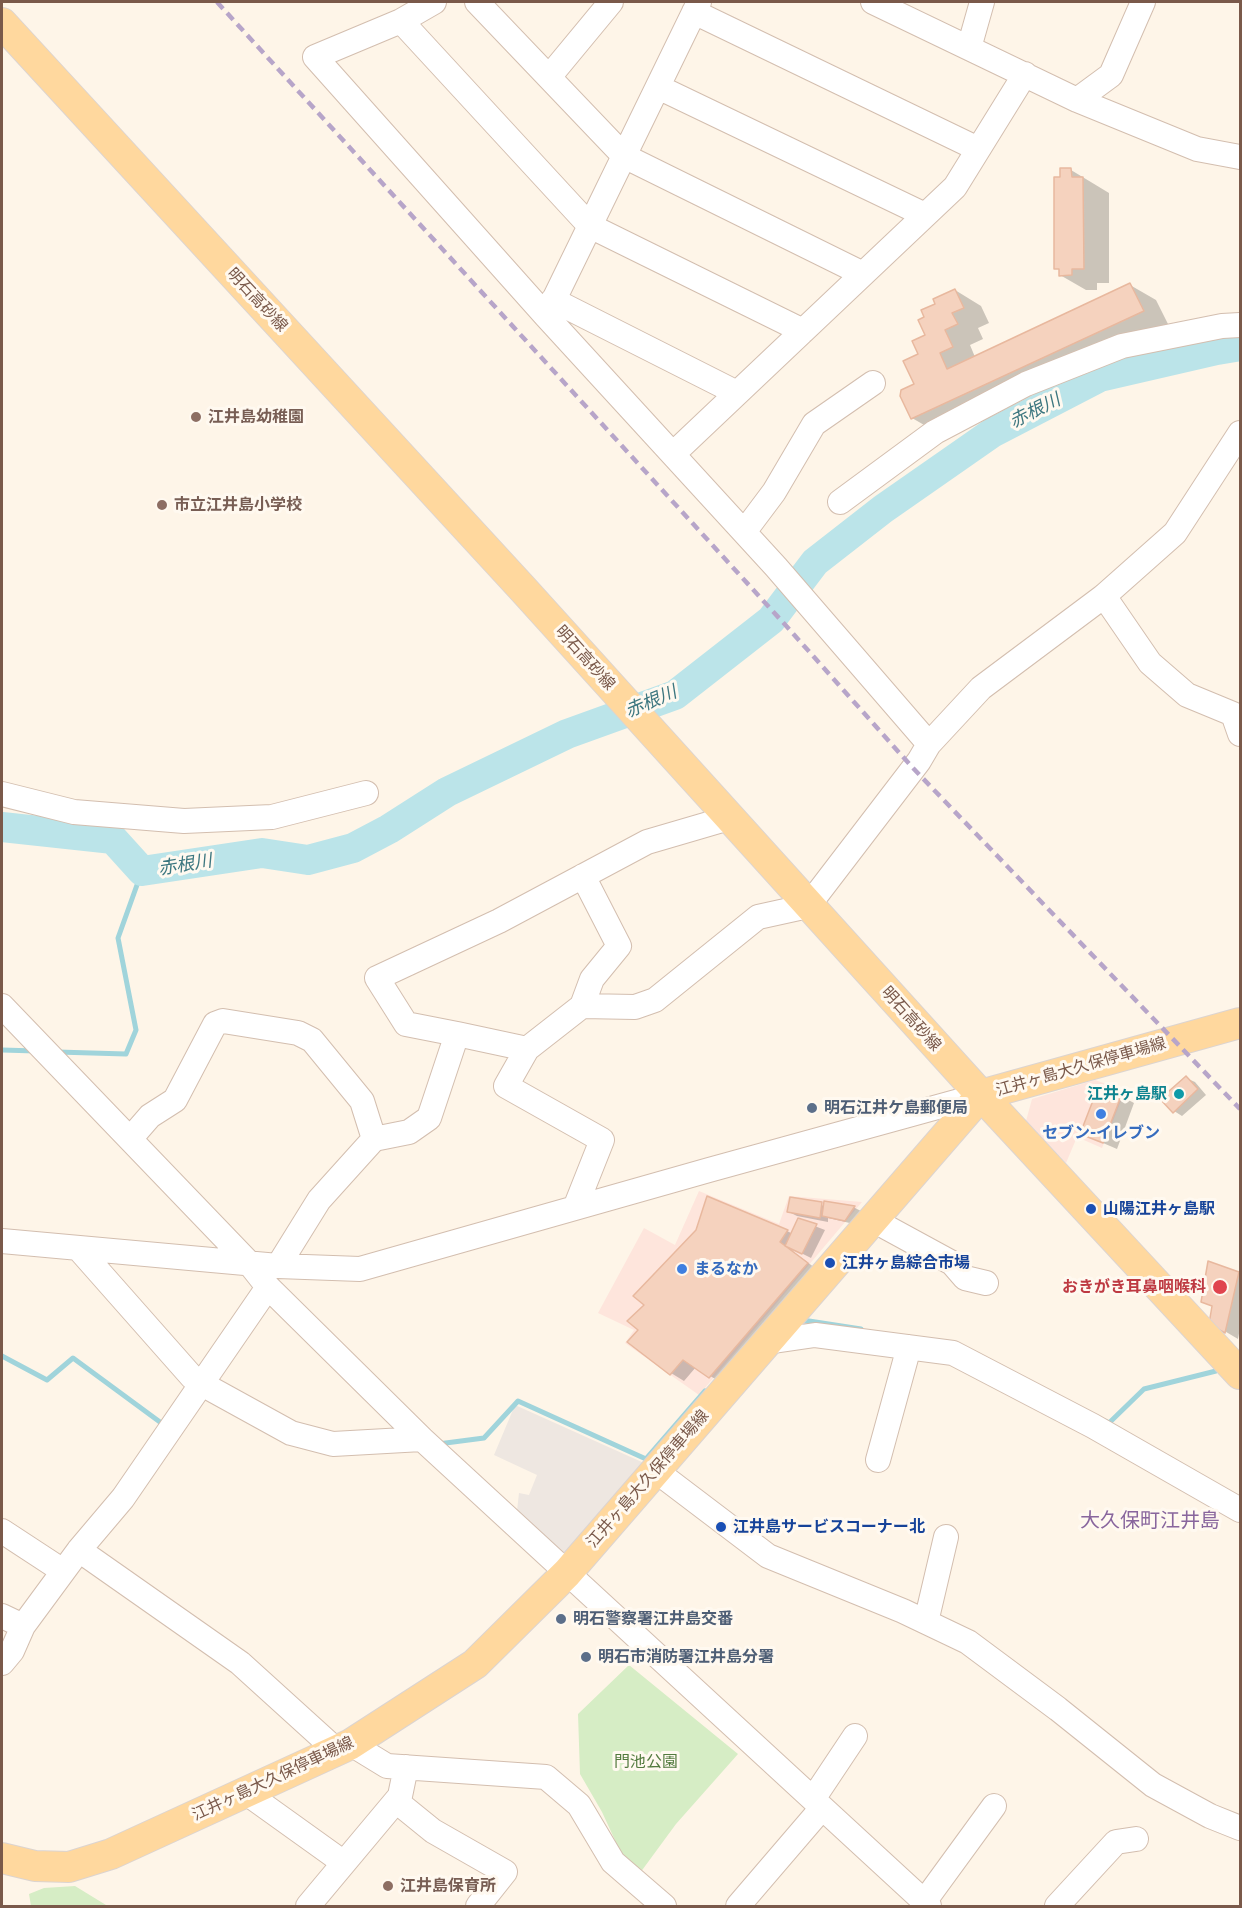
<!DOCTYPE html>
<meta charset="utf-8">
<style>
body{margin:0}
#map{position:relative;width:1242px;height:1908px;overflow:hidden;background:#fef5e8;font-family:Montserrat,sans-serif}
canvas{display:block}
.frame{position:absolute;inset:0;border:3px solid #7a594a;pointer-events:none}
</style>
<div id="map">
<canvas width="1242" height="1908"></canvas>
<div class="frame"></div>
</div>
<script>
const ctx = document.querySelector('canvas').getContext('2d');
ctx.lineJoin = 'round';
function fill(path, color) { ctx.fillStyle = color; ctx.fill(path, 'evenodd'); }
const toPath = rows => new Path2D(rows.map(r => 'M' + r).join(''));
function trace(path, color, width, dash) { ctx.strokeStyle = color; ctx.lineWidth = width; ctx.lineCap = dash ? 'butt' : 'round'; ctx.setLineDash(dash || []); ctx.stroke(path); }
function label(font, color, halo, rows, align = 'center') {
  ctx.font = font + ' Montserrat,"Noto Sans JP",sans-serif'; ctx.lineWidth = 6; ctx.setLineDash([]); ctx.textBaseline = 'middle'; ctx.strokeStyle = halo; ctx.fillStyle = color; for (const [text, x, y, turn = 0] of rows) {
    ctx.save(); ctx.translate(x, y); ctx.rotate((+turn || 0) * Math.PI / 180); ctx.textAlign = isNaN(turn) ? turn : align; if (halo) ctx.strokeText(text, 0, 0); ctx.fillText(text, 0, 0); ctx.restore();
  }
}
const commercial = toPath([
 [1095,1080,1125,1091,1102,1148,1077,1137,1066,1163,1026,1121,1032,1099],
 [699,1191,779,1224,789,1196,862,1202,699,1395,625,1343,634,1330,598,1313,644,1228,675,1245]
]);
const industrial = toPath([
 [515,1405,644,1463,561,1559,517,1511,519,1493,529,1495,537,1475,494,1455]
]);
const green = toPath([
 [629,1665,738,1754,676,1824,640,1873,620,1851,602,1812,580,1774,578,1714],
 [75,1886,106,1905,105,1906,31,1906,29,1894,44,1888]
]);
const water = toPath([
 [2,823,46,823,98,837,52,837,34,844,2,840,2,823]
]);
const shadow = toPath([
 [1071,170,1109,193,1109,283,1097,283,1097,290,1086,290,1060,275,1060,270,1056,268,1061,179],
 [1130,285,1156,300,1169,326,938,433,912,418,920,355,927,336,926,318,937,305,955,290,981,306,989,323,978,328,983,339,970,345,975,357],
 [1186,1078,1195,1082,1206,1095,1182,1116,1174,1111],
 [1121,1096,1134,1103,1117,1149,1082,1134],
 [791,1199,825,1206,825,1203,855,1208,863,1212,854,1224,828,1218,828,1222,797,1216,789,1212],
 [799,1220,825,1230,811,1258,791,1248,790,1249,819,1271,723,1384,696,1367,684,1381,671,1373,640,1329,787,1231,793,1234],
 [1238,1274,1240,1275,1240,1328,1238,1339,1211,1323,1213,1307,1203,1301]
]);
const stream = toPath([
 [2,1050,36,1051],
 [57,1052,126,1054,136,1030,118,938,142,871],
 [799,1321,809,1321,861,1329],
 [2,1356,47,1380,73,1358,164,1425],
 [1105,1421,1109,1423,1144,1389,1216,1371],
 [438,1444,484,1438,518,1401,646,1459,705,1391]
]);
const river = toPath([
 [2,827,113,839,142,871,262,853,308,860,353,848,389,829,447,792,567,734,675,695,771,620,815,562,883,509,992,433,1100,377,1217,350,1240,346]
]);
const building = toPath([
 [1060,168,1071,168,1072,177,1083,177,1084,269,1072,269,1072,275,1059,276,1059,269,1054,269,1054,177,1060,177,1060,168],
 [1130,283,1144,311,911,419,900,396,901,390,914,384,903,361,918,354,912,341,925,335,918,320,924,317,921,310,935,304,933,299,955,289,964,308,952,313,958,324,945,330,953,347,940,353,947,369,1130,283],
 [1186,1076,1198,1089,1173,1113,1160,1099,1186,1076],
 [1099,1085,1122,1094,1103,1143,1080,1134,1099,1085],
 [707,1196,788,1230,780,1242,808,1263,709,1378,683,1360,670,1375,627,1342,638,1330,627,1321,644,1305,633,1296,696,1230,707,1196],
 [790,1197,822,1202,820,1218,787,1212,790,1197],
 [824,1201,855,1206,845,1221,822,1216,824,1201],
 [798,1218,817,1224,802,1254,785,1246,798,1218],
 [1208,1261,1239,1272,1225,1333,1209,1324,1212,1306,1201,1302,1208,1261]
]);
const minor = toPath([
 [434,2,401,21,315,57,546,316,776,567,929,744],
 [477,2,624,156,863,274],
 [873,2,1077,100,1197,149,1240,157],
 [694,12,978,149],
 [401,21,590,226,803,331],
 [969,48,982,2],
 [549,77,611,2],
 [658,87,925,215],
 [1077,100,1111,75,1143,2],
 [553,300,737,393],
 [546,316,699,2],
 [673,454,955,187,1025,74],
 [840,502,935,432,1026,384,1122,346,1222,326,1240,325],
 [744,532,774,492,814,424,873,383],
 [1104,596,1150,663,1187,695,1233,714,1240,734],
 [2,794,74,812,184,821,272,817,366,793],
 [2,1006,249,1263,268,1287,422,1439,929,1906],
 [582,1006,592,979,619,946,583,876],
 [457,1034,406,1024,377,978,499,921,647,842,729,818],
 [527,1049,506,1086,602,1140,575,1208],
 [130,1139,150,1116,175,1100,215,1024,223,1021,298,1033,312,1040,362,1101,374,1139],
 [873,1220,952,1263,965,1278,986,1283],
 [2,1241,278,1266,360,1269,709,1170,981,1095],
 [78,1248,192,1377,202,1384,291,1433,333,1444,422,1439],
 [278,1266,319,1200,374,1139,409,1132,429,1118,457,1034,527,1049,582,1006,635,1007,655,1000,758,917,808,906,919,761,929,744,981,688,1104,596,1175,533,1240,433],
 [767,1342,815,1335,953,1353,1093,1426,1240,1510],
 [878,1460,909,1347],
 [656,1471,768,1556,903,1611,968,1642,1058,1709,1153,1785,1210,1816,1240,1828],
 [2,1531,63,1571],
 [79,1550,240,1663,337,1751],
 [2,1616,23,1626],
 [926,1622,946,1537],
 [2,1663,12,1651,23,1626,79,1550,123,1498,268,1287],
 [351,1744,387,1766,546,1777,579,1805,613,1862,664,1906],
 [245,1792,344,1863],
 [813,1799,855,1736],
 [396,1801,433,1831,505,1872,478,1906],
 [924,1902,994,1806],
 [308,1906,400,1796,406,1767],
 [738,1906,822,1808],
 [1057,1906,1116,1842,1136,1839]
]);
const major = toPath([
 [2,23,522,588,981,1095,1240,1374],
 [2,1858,35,1866,69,1867,111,1854,351,1744,475,1664,567,1573,981,1095,1240,1023]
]);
const rail = toPath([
 [217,2,789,629,912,767,1240,1109]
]);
const markers = [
 [196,417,6,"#8d6e63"],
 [162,505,6,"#8d6e63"],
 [1179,1094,6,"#0f9aa8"],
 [812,1108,6,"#5c6f8a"],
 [1101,1114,6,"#3f7fe0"],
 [1091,1209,6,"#1a4fb4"],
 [830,1263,6,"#1a4fb4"],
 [682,1269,6,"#3f7fe0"],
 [1220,1287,8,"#e0444e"],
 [721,1527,6,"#1a4fb4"],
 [561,1619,6,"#5c6f8a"],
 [586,1657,6,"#5c6f8a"],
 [388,1886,6,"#8d6e63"]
];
const streetNames = [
 ["明石高砂線",257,300,47],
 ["明石高砂線",585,658,48],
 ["明石高砂線",911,1019,48],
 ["江井ヶ島大久保停車場線",1081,1067,-16],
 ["江井ヶ島大久保停車場線",648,1479,-49],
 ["江井ヶ島大久保停車場線",273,1779,-25]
];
const educationNames = [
 ["江井島幼稚園",208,417],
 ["市立江井島小学校",174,505],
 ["江井島保育所",400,1886]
];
const cultureNames = [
 ["江井ヶ島駅",1167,1094]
];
const serviceNames = [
 ["明石江井ケ島郵便局",824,1108],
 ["明石警察署江井島交番",573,1619],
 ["明石市消防署江井島分署",598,1657]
];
const shopNames = [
 ["セブン-イレブン",1101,1133],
 ["まるなか",694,1269,"left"]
];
const transitNames = [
 ["山陽江井ヶ島駅",1103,1209],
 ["江井ヶ島綜合市場",842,1263],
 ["江井島サービスコーナー北",733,1527]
];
const healthNames = [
 ["おきがき耳鼻咽喉科",1206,1287]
];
const parkNames = [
 ["門池公園",646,1762]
];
const waterNames = [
 ["赤根川",1035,411,-27],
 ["赤根川",651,702,-23],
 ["赤根川",185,865,-9]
];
const quarterNames = [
 ["大久保町江井島",1150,1521]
];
fill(commercial, '#fee5dc');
fill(industrial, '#eee7e1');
fill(green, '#d6edc5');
fill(water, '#bbe4e9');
trace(water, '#a0d4db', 1.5);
fill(shadow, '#0003');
trace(stream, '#a0d4db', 5);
trace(river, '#bbe4e9', 30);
fill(building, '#f5d2be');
trace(building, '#e8b89e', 1.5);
trace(minor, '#d3beaf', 26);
trace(major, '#dcd4d0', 32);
trace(minor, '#fff', 24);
trace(major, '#ffd89e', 30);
trace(rail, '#b7a5c9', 4.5, [9, 6]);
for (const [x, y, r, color] of markers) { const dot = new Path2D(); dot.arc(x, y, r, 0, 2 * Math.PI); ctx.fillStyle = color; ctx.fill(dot); trace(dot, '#fff9f0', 2); }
label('16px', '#7a594a', '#fff9f0', streetNames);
label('bold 16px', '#785e54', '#fff9f0', educationNames, 'left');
label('bold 16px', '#0d838f', '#fff9f0', cultureNames, 'right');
label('bold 16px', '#4e5e75', '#fff9f0', serviceNames, 'left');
label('bold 16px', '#366cbe', '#fff9f0', shopNames);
label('bold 16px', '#164399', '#fff9f0', transitNames, 'left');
label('bold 16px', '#be3a42', '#fff9f0', healthNames, 'right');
label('16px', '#527a3e', '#fff9f0', parkNames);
label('italic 18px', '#3c767f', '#fff9f0', waterNames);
label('20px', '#89669d', '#fff9f0', quarterNames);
</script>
